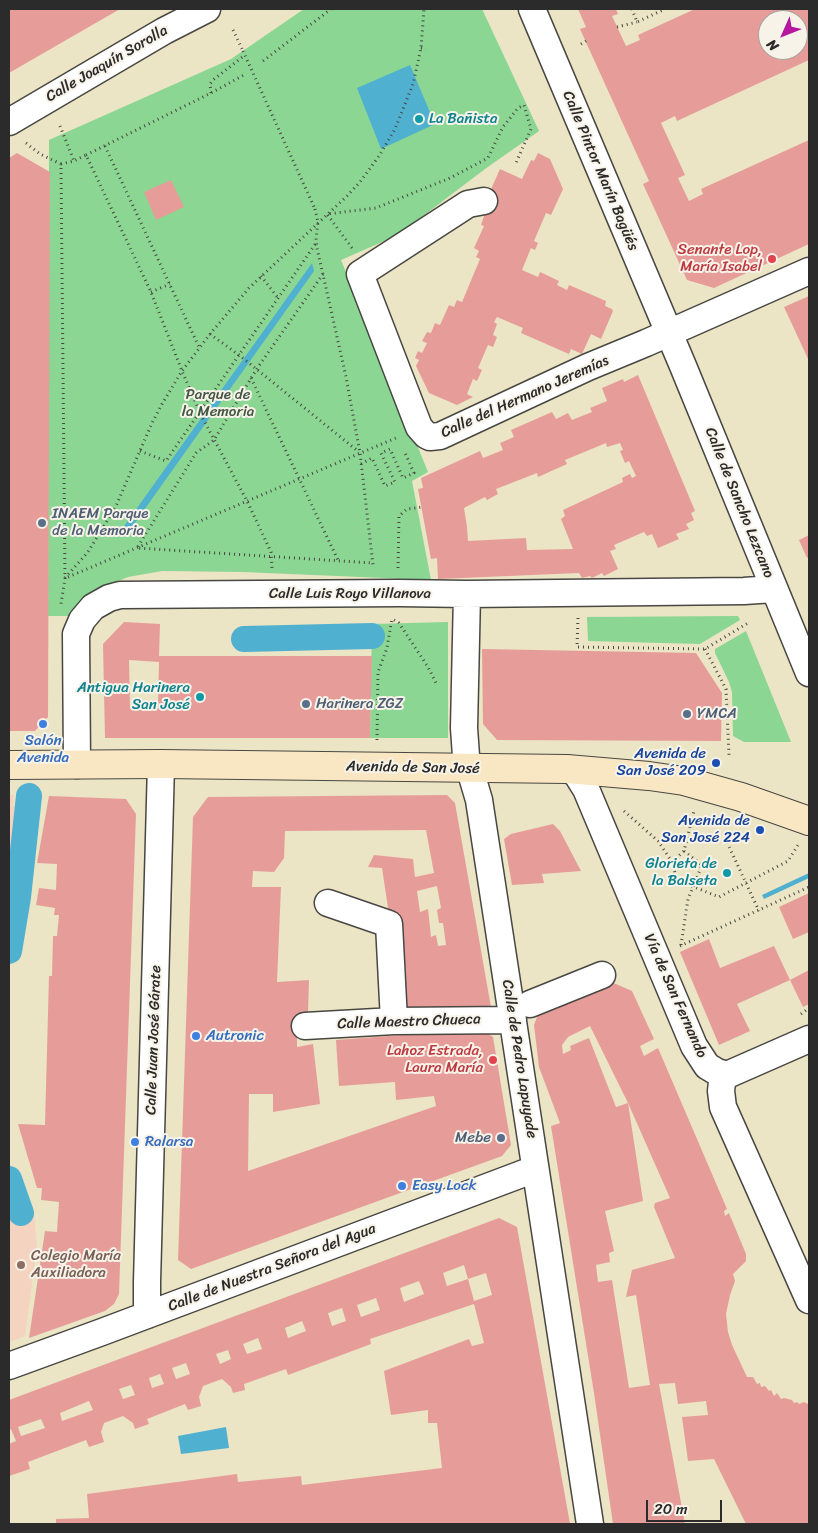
<!DOCTYPE html>
<meta charset="utf-8">
<style>
body{margin:0}
#map{position:relative;width:818px;height:1533px;overflow:hidden;background:#ebe4c5;font-family:Sriracha,sans-serif}
canvas{display:block}
.frame{position:absolute;inset:0;border:10px solid #2b2b2b;pointer-events:none}
.north{position:absolute;left:758px;top:10px;width:50px;height:50px;box-sizing:border-box;background:#f7f3e8;border:1px solid #a5a39c;border-radius:50%;rotate:226deg;font-size:14px;font-weight:700;line-height:20px;text-align:center;color:#2b2b2b}
.north::after{content:'';display:block;margin:auto;width:18px;height:22px;background:#b5179e;clip-path:polygon(50% 0,100% 100%,50% 72%,0 100%)}
.scale{position:absolute;left:646px;top:1500px;width:76px;height:22px;box-sizing:border-box;border:2px solid #2b2b2b;border-top:0;padding-left:6px;font-size:15px;line-height:18px;white-space:nowrap;color:#2b2b2b;-webkit-text-stroke:4px #f7f3e8;paint-order:stroke}
</style>
<div id="map">
<canvas width="818" height="1533"></canvas>
<div class="frame"></div>
<div class="north">N</div>
<div class="scale">20 m</div>
</div>
<script>
const ctx = document.querySelector('canvas').getContext('2d');
ctx.lineJoin = 'round';
function fill(path, color) { ctx.fillStyle = color; ctx.fill(path, 'evenodd'); }
const toPath = rows => new Path2D(rows.map(r => 'M' + r).join(''));
function trace(path, color, width, dash) { ctx.strokeStyle = color; ctx.lineWidth = width; ctx.lineCap = dash ? 'butt' : 'round'; ctx.setLineDash(dash || []); ctx.stroke(path); }
function label(font, color, halo, rows, align = 'center') {
  ctx.font = font + ' Sriracha,sans-serif'; ctx.lineWidth = 4; ctx.setLineDash([]); ctx.textBaseline = 'middle'; ctx.strokeStyle = halo; ctx.fillStyle = color; for (const [text, x, y, turn = 0] of rows) {
    ctx.save(); ctx.translate(x, y); ctx.rotate((+turn || 0) * Math.PI / 180); ctx.textAlign = isNaN(turn) ? turn : align; if (halo) ctx.strokeText(text, 0, 0); ctx.fillText(text, 0, 0); ctx.restore();
  }
}
const built = toPath([
 [9,795,14,795,13,806,15,807,15,839,11,839,11,870,9,871,9,893],
 [9,1207,11,1214,34,1213,37,1246,25,1336,9,1342]
]);
const green = toPath([
 [304,9,482,9,539,131,485,169,398,235,341,260,428,472,412,481,431,580,243,572,162,571,128,577,102,588,72,616,48,616,49,140,231,59],
 [738,616,740,620,700,644,588,641,587,617],
 [448,622,448,738,370,738,372,624],
 [746,631,791,742,744,742,733,736,732,692,729,682,715,653,715,649]
]);
const water = toPath([
 [410,65,435,124,381,149,357,88],
 [312,263,314,271,127,534,122,529],
 [809,873,809,878,764,899,762,895],
 [226,1427,229,1448,181,1454,178,1436]
]);
const canal = toPath([
 [244,639,372,636],
 [9,951,18,897,29,796],
 [9,1179,21,1213]
]);
const building = toPath([
 [9,9,120,9,9,73],
 [578,9,616,9,618,14,612,16,626,46,640,40,638,35,695,9,809,9,809,60,677,121,675,116,661,123,685,175,678,178,689,201,703,194,701,189,809,140,809,244,714,288,687,280,643,184,649,181,580,29,586,27],
 [768,20,798,20,798,50,768,50],
 [17,153,50,172,48,717,35,731,9,731,9,158],
 [538,153,550,159,563,189,551,215,546,213,534,241,538,243,535,250,531,248,522,270,538,277,540,272,559,281,557,285,567,290,569,285,606,301,605,306,612,309,613,311,601,339,591,334,582,354,571,349,569,354,521,333,523,328,497,317,494,322,497,324,493,335,497,337,493,347,488,345,478,368,482,370,477,381,473,379,467,394,473,397,457,405,429,393,416,366,419,360,415,358,418,351,422,353,427,343,422,341,427,332,431,333,435,323,440,325,449,305,454,307,457,300,462,302,480,259,476,257,479,251,474,248,484,226,481,225,484,216,480,214,500,169,522,179,531,160,534,161],
 [171,180,184,207,156,220,144,192],
 [809,296,809,361,784,307],
 [638,375,695,511,691,513,694,520,686,524,689,529,676,534,679,539,658,548,652,534,647,536,644,532,614,545,616,549,610,551,618,569,604,576,602,573,592,578,590,576,582,578,579,573,438,579,437,558,431,559,418,489,423,488,421,478,480,451,483,458,503,450,500,443,514,437,511,430,552,412,556,419,568,413,572,420,592,412,590,408,607,401,602,388,623,379,624,382],
 [606,443,607,447,620,443,623,450,620,451,625,463,629,461,636,476,632,478,630,474,622,478,623,482,563,510,565,516,561,519,573,549,527,550,526,538,468,541,467,527,464,508,485,497,487,500,498,494,496,489,537,473,538,477,567,464,565,460],
 [809,535,809,557,807,558,799,540],
 [124,622,160,624,159,656,372,656,370,738,105,738,103,644],
 [129,660,159,662,158,708,130,707],
 [482,649,696,653,722,693,721,741,497,740,483,724],
 [447,795,455,803,492,1013,404,1014,382,868,368,867,374,855,413,859,415,877,434,873,426,830,285,831,284,858,274,872,253,871,252,887,281,887,277,982,309,980,308,1013,297,1013,297,1047,313,1044,320,1104,273,1112,273,1094,249,1094,248,1171,436,1106,434,1096,396,1100,395,1082,339,1086,336,1040,481,1029,493,1037,511,1145,502,1156,191,1269,178,1260,193,817,208,797],
 [437,886,441,908,437,910,439,923,443,923,446,945,438,946,436,935,431,937,428,909,420,912,417,891],
 [49,796,126,799,136,814,119,1294,114,1304,105,1311,29,1338,45,1231,57,1232,59,1202,41,1200,42,1188,37,1188,18,1124,45,1125,49,976,52,976,53,936,57,936,59,915,54,915,55,908,36,905,39,888,56,890,57,864,37,863],
 [553,824,560,831,581,871,542,874,544,883,512,885,504,839,511,834],
 [809,893,809,932,793,939,779,907],
 [709,939,720,968,774,946,790,980,737,1004,750,1031,719,1045,680,952],
 [809,970,809,1004,803,1007,790,980],
 [609,981,632,991,654,1039,640,1046,644,1056,658,1048,727,1209,724,1211,725,1216,729,1213,746,1254,746,1261,733,1274,735,1281,730,1295,726,1314,728,1332,732,1345,747,1377,753,1377,757,1384,760,1383,761,1387,765,1386,769,1391,771,1390,774,1396,777,1393,781,1399,784,1398,792,1400,794,1403,797,1402,799,1404,804,1402,808,1404,809,1408,809,1524,746,1524,714,1459,688,1461,682,1417,708,1415,706,1401,678,1404,675,1383,659,1384,685,1524,613,1524,594,1393,551,1126,560,1123,539,1067,534,1025,539,1012],
 [590,1026,628,1103,616,1107,589,1038,570,1046,571,1050,563,1054,562,1045,568,1037],
 [628,1103,670,1198,655,1203,654,1207,675,1258,632,1270,626,1297,636,1295,650,1385,629,1388,612,1280,598,1282,596,1265,610,1262,609,1253,614,1251,605,1211,643,1201],
 [499,1218,517,1227,570,1524,56,1524,56,1519,89,1518,87,1494,237,1474,238,1482,301,1476,302,1485,442,1468,437,1423,428,1423,428,1410,391,1415,384,1371,469,1339,472,1346,484,1343,474,1304,370,1339,371,1344,288,1375,286,1369,244,1384,245,1390,233,1393,231,1387,222,1379,203,1386,199,1397,201,1406,188,1410,185,1404,147,1419,149,1424,135,1429,133,1423,123,1416,104,1423,101,1432,104,1442,89,1447,86,1440,28,1462,30,1469,9,1476,9,1444,16,1441,11,1429,9,1430,9,1400],
 [464,1265,468,1279,486,1273,492,1295,474,1301,468,1279,447,1286,443,1273],
 [419,1281,424,1294,404,1302,400,1288],
 [376,1298,380,1310,361,1317,357,1305],
 [342,1308,346,1321,332,1326,328,1313],
 [302,1321,306,1331,288,1338,285,1328],
 [258,1338,262,1349,247,1354,243,1344],
 [228,1350,231,1359,220,1364,216,1354],
 [186,1363,190,1374,176,1379,172,1368],
 [160,1374,164,1384,152,1388,149,1378],
 [131,1385,135,1395,123,1399,119,1389],
 [89,1401,93,1410,62,1421,60,1413],
 [41,1419,45,1428,21,1436,18,1427]
]);
const path = toPath([
 [632,9,637,22,665,9],
 [617,27,637,22],
 [233,30,243,51],
 [581,44,586,41],
 [421,48,426,49],
 [263,61,331,9],
 [211,93,210,84,213,80,245,55],
 [60,126,74,161],
 [26,143,40,154,61,164,65,578,61,604],
 [105,146,199,347],
 [86,155,211,93,244,75],
 [61,164,74,161,86,155,151,292,182,371,201,415,247,501,271,552,272,568],
 [315,209,318,222,316,238,317,248,346,377,360,453,373,565],
 [352,248,327,214,376,208,450,178,488,158,503,127,518,108,524,105,531,129,515,165],
 [323,274,256,370,214,440,196,453,137,548,373,563],
 [261,276,278,298],
 [151,292,170,284],
 [210,334,239,355,359,452],
 [251,378,338,560],
 [140,451,166,461,316,243],
 [361,464,372,458,385,486,395,482,381,453,390,449,403,478,414,473,405,453],
 [398,568,399,516,407,509,422,507],
 [68,577,396,438],
 [65,578,88,552,101,531,116,506,152,423,162,404,182,371,210,334,249,288,347,196,360,182,379,156,395,129,413,84,421,48,424,9],
 [578,618,577,647,705,649,748,623],
 [394,620,399,623,428,667,437,685],
 [705,649,726,689,729,755],
 [377,740,378,672,387,648,392,618],
 [624,811,658,841,672,862,677,880,719,897,788,861,798,845],
 [725,838,759,911],
 [672,862,684,851,694,811],
 [681,945,688,899,702,865,684,851],
 [680,946,809,887],
 [801,1014,809,1008]
]);
const street = toPath([
 [532,9,683,366,809,673],
 [9,122,164,31,207,9],
 [484,201,468,204,360,274,419,427,426,435,430,437,440,436,588,367,646,343,809,271],
 [467,594,464,728,466,756,479,800,590,1524],
 [77,765,76,634,82,620,93,607,109,598,120,595,399,593,467,594,744,591,774,589],
 [567,769,576,773,586,789,694,1046,707,1066,717,1072,727,1075],
 [328,903,389,924,394,1021],
 [530,1004,602,975],
 [305,1026,394,1021,513,1020],
 [727,1075,722,1082,721,1091,723,1107,809,1300],
 [727,1075,809,1039],
 [147,1315,147,1282,161,764],
 [9,1366,102,1332,535,1169]
]);
const secondary = toPath([
 [9,765,161,764,567,769,649,776,684,781,741,797,809,821]
]);
const pathBridge = toPath([
 [243,51,315,209]
]);
const markers = [
 [419,119,5,"#0f9aa8"],
 [772,259,5,"#e0444e"],
 [42,523,5,"#5c6f8a"],
 [200,697,5,"#0f9aa8"],
 [306,704,5,"#5c6f8a"],
 [687,714,5,"#5c6f8a"],
 [43,724,5,"#3f7fe0"],
 [716,763,5,"#1a4fb4"],
 [760,830,5,"#1a4fb4"],
 [727,873,5,"#0f9aa8"],
 [196,1036,5,"#3f7fe0"],
 [493,1060,5,"#e0444e"],
 [501,1138,5,"#5c6f8a"],
 [135,1142,5,"#3f7fe0"],
 [402,1186,5,"#3f7fe0"],
 [21,1265,5,"#8d6e63"]
];
const streetNames = [
 ["Calle Joaquín Sorolla",107,64,-30],
 ["Calle Pintor Marín Bagüés",600,171,67],
 ["Calle del Hermano Jeremías",525,397,-24],
 ["Calle de Sancho Lezcano",739,503,68],
 ["Calle Luis Royo Villanova",350,594],
 ["Avenida de San José",413,768,1],
 ["Vía de San Fernando",675,996,66],
 ["Calle Maestro Chueca",409,1022,-2],
 ["Calle Juan José Gárate",154,1040,-88],
 ["Calle de Pedro Lapuyade",519,1059,81],
 ["Calle de Nuestra Señora del Agua",272,1268,-21]
];
const cultureNames = [
 ["La Bañista",429,119,"left"],
 ["Antigua Harinera",190,688],
 ["San José",190,705],
 ["Glorieta de",717,864],
 ["la Balseta",717,881]
];
const healthNames = [
 ["Senante Lop,",762,250],
 ["María Isabel",762,267],
 ["Lahoz Estrada,",483,1051],
 ["Laura María",483,1068]
];
const parkNames = [
 ["Parque de",218,395],
 ["la Memoria",218,412]
];
const serviceNames = [
 ["INAEM Parque",52,514],
 ["de la Memoria",52,531],
 ["Harinera ZGZ",316,704],
 ["YMCA",697,714],
 ["Mebe",491,1138,"right"]
];
const shopNames = [
 ["Salón",43,741,"center"],
 ["Avenida",43,758,"center"],
 ["Autronic",206,1036],
 ["Ralarsa",145,1142],
 ["Easy Lock",412,1186]
];
const transitNames = [
 ["Avenida de",706,754],
 ["San José 209",706,771],
 ["Avenida de",750,821],
 ["San José 224",750,838]
];
const educationNames = [
 ["Colegio María",31,1256],
 ["Auxiliadora",31,1273]
];
fill(built, '#f5d3c1');
fill(green, '#8bd693');
fill(water, '#50b0cf');
trace(canal, '#50b0cf', 26);
fill(building, '#e69d9a');
trace(street, '#484742', 29);
trace(secondary, '#484742', 30);
trace(path, '#484742', 3, [1, 4]);
trace(street, '#fff', 26);
trace(secondary, '#f9e7c3', 28);
trace(pathBridge, '#484742', 3, [1, 4]);
for (const [x, y, r, color] of markers) { const dot = new Path2D(); dot.arc(x, y, r, 0, 2 * Math.PI); ctx.fillStyle = color; ctx.fill(dot); trace(dot, '#f7f3e8', 2); }
label('15px', '#2b2b2b', '#f7f3e8', streetNames);
label('15px', '#0d838f', '#f7f3e8', cultureNames, 'right');
label('15px', '#be3a42', '#f7f3e8', healthNames, 'right');
label('15px', '#435645', '#f7f3e8', parkNames);
label('15px', '#4e5e75', '#f7f3e8', serviceNames, 'left');
label('15px', '#366cbe', '#f7f3e8', shopNames, 'left');
label('15px', '#164399', '#f7f3e8', transitNames, 'right');
label('15px', '#785e54', '#f7f3e8', educationNames, 'left');
</script>
